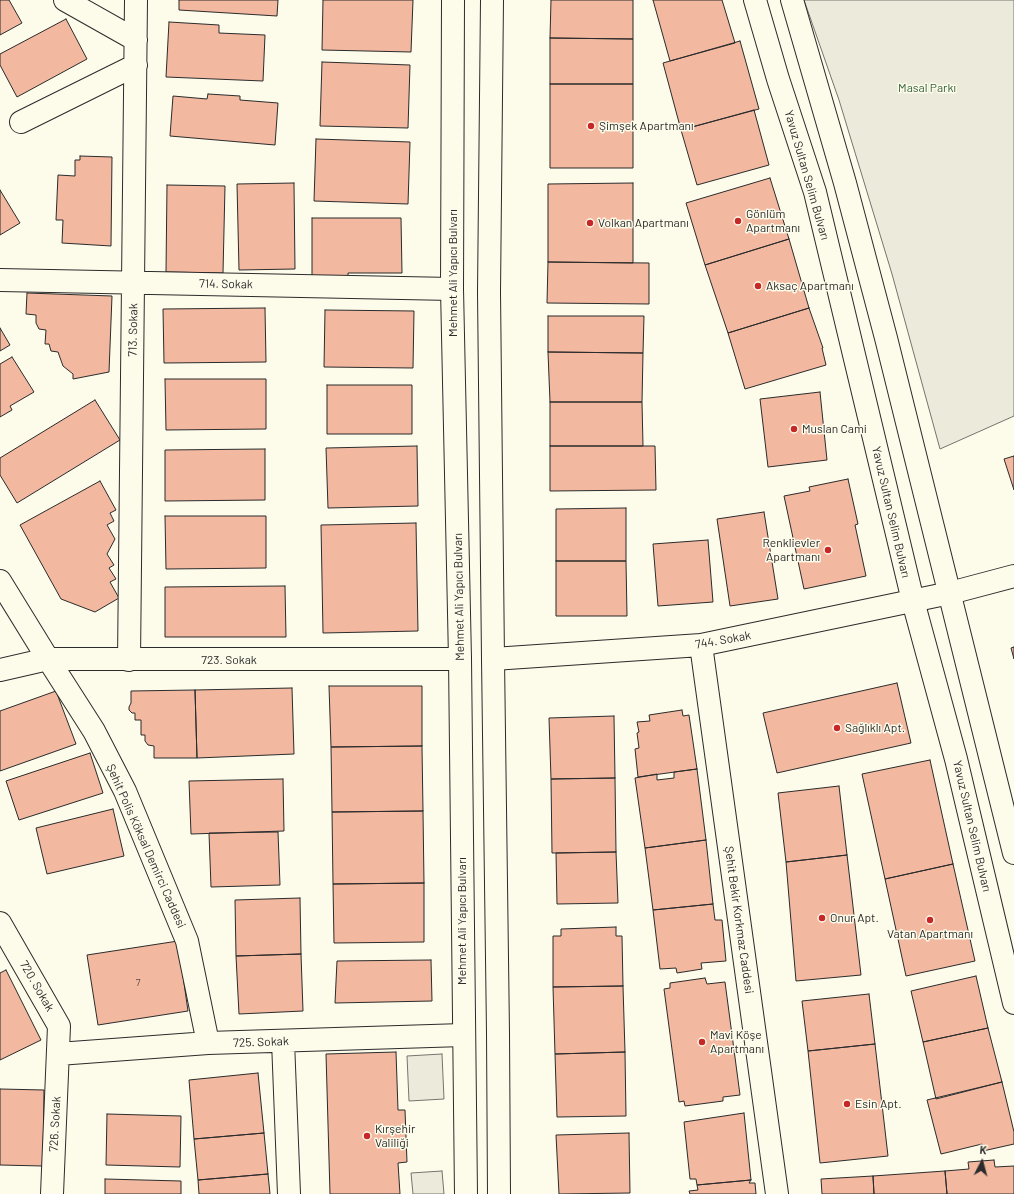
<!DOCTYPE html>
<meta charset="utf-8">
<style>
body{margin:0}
#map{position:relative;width:1014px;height:1194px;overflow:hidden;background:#fdfbea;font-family:Barlow,sans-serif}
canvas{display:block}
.north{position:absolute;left:962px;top:1142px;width:40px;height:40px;-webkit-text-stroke:3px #fdfbea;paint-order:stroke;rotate:6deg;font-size:11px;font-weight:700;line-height:16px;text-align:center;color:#2b2b2b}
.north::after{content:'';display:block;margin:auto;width:14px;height:18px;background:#2b2b2b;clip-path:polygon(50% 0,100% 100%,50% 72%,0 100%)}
</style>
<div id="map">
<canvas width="1014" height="1194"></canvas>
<div class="north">K</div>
</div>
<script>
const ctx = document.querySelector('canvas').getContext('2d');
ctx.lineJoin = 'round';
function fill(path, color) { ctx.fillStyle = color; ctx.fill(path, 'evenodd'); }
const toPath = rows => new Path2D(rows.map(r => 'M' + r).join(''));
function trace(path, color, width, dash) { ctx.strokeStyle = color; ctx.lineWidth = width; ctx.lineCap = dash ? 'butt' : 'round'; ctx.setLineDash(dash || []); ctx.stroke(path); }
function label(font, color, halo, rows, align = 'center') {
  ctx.font = font + ' Barlow,sans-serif'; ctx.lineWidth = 3; ctx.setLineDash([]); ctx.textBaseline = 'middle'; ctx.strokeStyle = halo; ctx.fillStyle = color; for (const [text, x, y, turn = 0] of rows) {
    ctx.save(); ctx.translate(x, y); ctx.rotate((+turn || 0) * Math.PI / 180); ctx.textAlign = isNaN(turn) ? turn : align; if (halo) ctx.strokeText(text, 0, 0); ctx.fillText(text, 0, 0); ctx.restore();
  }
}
const green = toPath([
 [804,0,1014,0,1014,416,940,449,892,274,839,100,804,0],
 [442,1054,444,1099,409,1101,407,1056,442,1054],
 [442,1171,444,1194,413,1194,411,1173,442,1171]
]);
const building = toPath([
 [0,0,9,0,22,23,0,35,0,0],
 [179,0,278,0,277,16,179,10,179,0],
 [323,0,413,0,411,52,322,50,323,0],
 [551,0,633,0,633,39,550,38,551,0],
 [653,0,722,0,735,43,670,61,653,0],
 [66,19,87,59,17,97,0,65,0,54,66,19],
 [169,22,219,25,219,33,265,35,263,81,166,77,169,22],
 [550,38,633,39,633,84,550,84,550,38],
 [740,41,759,109,681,130,663,63,740,41],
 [322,62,410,65,408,128,320,126,322,62],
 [550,84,633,84,633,168,550,168,550,84],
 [208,94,240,96,240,100,278,103,275,145,170,136,173,96,207,99,208,94],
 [754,110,769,165,697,185,681,130,754,110],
 [316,139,410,142,408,204,314,201,316,139],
 [80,156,112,157,111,246,62,243,63,220,56,220,58,175,75,176,75,160,80,160,80,156],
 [770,178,789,239,705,265,686,203,770,178],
 [294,183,295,269,239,270,237,184,294,183],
 [633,183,633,263,548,262,548,184,633,183],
 [167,185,225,186,223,273,166,272,167,185],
 [0,190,20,223,0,235,0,190],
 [312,218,401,218,402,273,348,273,348,281,312,281,312,218],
 [789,239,809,308,728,333,705,265,789,239],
 [548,262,649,263,649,304,547,303,548,262],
 [27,293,112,296,109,372,73,379,73,374,63,366,58,352,51,351,49,344,45,344,46,330,39,329,36,323,36,315,26,314,27,293],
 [265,308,266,362,164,363,163,309,265,308],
 [809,308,823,348,822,348,826,365,745,389,728,333,809,308],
 [325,310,414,311,413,368,324,367,325,310],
 [548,316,644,316,643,353,548,352,548,316],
 [0,328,10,345,0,351,0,328],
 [548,352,643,353,642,402,550,402,548,352],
 [12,357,34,392,10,406,12,410,0,417,0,364,12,357],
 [165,379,266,379,266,429,166,430,165,379],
 [327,385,412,385,412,434,327,434,327,385],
 [820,392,827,460,768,467,760,399,820,392],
 [95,400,120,440,17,503,0,475,0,458,95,400],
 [550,402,642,402,643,446,550,446,550,402],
 [417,446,418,506,328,508,326,448,417,446],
 [550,446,655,446,656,490,550,491,550,446],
 [265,449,265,500,165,501,165,450,265,449],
 [1014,456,1014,490,1004,459,1014,456],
 [848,479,858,524,855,525,866,576,804,589,784,496,810,491,809,487,848,479],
 [100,481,116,510,110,513,114,521,107,525,115,539,107,554,114,565,109,568,116,579,110,582,119,598,95,612,61,599,20,525,100,481],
 [626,508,626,561,556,561,556,509,626,508],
 [764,512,778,599,730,606,717,519,764,512],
 [165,516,266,516,266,568,166,569,165,516],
 [416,523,418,631,323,633,321,525,416,523],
 [708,540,713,602,658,606,653,544,708,540],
 [556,561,626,561,627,616,556,616,556,561],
 [285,586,286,637,165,637,165,587,285,586],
 [1014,647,1014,659,1011,648,1014,647],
 [897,683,911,743,777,773,763,713,897,683],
 [329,686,422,686,422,746,331,747,329,686],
 [292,688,294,754,197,758,195,690,292,688],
 [195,690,197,758,154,758,154,746,148,745,145,741,145,735,141,735,141,720,135,720,135,713,132,713,129,710,129,707,131,703,131,691,195,690],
 [56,691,76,744,0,771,0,711,56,691],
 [682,710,683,716,689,715,697,769,638,777,635,749,639,748,637,733,639,732,637,722,650,721,649,715,682,710],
 [614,716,615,778,551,779,549,718,614,716],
 [422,746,423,811,332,812,331,747,422,746],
 [90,753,103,793,19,820,6,781,90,753],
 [930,760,953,864,885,879,862,774,930,760],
 [697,769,706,840,645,848,635,778,657,774,657,780,674,778,674,772,697,769],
 [615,778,616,852,552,853,551,779,615,778],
 [283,779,284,831,191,834,189,781,283,779],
 [839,786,847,855,786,862,778,793,839,786],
 [113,809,124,856,47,874,36,828,113,809],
 [423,811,424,883,333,884,332,812,423,811],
 [278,832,280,885,211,887,209,833,278,832],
 [706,840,713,904,653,910,645,848,706,840],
 [616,852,618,903,557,904,556,853,616,852],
 [847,855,861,975,796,981,786,862,847,855],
 [953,864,975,961,906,976,885,879,953,864],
 [424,883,424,942,334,943,333,884,424,883],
 [300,898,301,954,236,956,235,900,300,898],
 [713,904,715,920,722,920,726,961,701,963,702,969,677,973,676,968,660,969,653,910,713,904],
 [616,927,616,936,622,936,623,986,553,987,553,936,561,936,561,929,616,927],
 [178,941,188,1011,98,1025,87,955,178,941],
 [301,954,303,1011,239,1014,236,956,301,954],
 [431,960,432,1001,335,1003,337,961,431,960],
 [6,970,41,1040,0,1060,0,973,6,970],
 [976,976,988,1028,923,1042,911,991,976,976],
 [705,978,707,984,725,982,740,1095,723,1097,723,1101,685,1106,684,1101,679,1102,664,989,670,988,670,983,705,978],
 [623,986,625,1052,555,1054,553,987,623,986],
 [869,994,875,1044,808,1051,802,1001,869,994],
 [988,1028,1002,1082,936,1099,923,1042,988,1028],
 [875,1044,888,1156,820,1163,808,1051,875,1044],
 [396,1052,398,1110,405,1110,407,1162,398,1163,400,1194,330,1194,326,1054,396,1052],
 [625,1052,626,1116,557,1117,555,1054,625,1052],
 [258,1073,264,1133,194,1139,189,1080,258,1073],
 [1002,1082,1014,1132,1014,1144,983,1151,982,1144,941,1154,927,1100,1002,1082],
 [0,1089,44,1090,43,1166,0,1165,0,1089],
 [744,1113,751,1180,697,1185,696,1179,690,1179,684,1122,744,1113],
 [107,1114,181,1116,180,1167,106,1165,107,1114],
 [264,1133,268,1174,198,1180,194,1139,264,1133],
 [629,1133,630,1193,559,1194,556,1135,629,1133],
 [994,1160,995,1167,1014,1166,1014,1194,947,1194,945,1171,969,1169,968,1162,994,1160],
 [945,1171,947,1194,874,1194,873,1176,945,1171],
 [268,1174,270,1194,199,1194,198,1180,268,1174],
 [873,1176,874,1194,822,1194,821,1179,873,1176],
 [105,1179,181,1181,181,1194,105,1194,105,1179],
 [751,1180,749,1183,755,1183,756,1194,690,1194,689,1191,698,1190,697,1185,751,1180]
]);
const minor = toPath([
 [65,0,136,40],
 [21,122,136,65],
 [0,280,452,289],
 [0,581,48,659,94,731,125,791,187,941,208,1043],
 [701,645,777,1194],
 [493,659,701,645,950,593,1014,576],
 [129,660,136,0],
 [0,670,48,659,460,659],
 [0,923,59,1026,52,1194],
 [283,1041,289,1194],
 [58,1054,208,1043,463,1035]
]);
const major = toPath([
 [453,0,452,289,460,659,466,1194],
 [492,0,489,292,493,659,498,1033,499,1194],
 [755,0,778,79,815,192,913,601,956,759,1014,1003],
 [792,0,845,183,886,338,1014,853]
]);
const markers = [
 [591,126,4,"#c62828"],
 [738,221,4,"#c62828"],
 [590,223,4,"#c62828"],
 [758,286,4,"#c62828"],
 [794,429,4,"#c62828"],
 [828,550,4,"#c62828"],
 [837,728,4,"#c62828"],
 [822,918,4,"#c62828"],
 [930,920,4,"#c62828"],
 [702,1042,4,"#c62828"],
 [847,1104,4,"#c62828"],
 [367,1136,4,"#c62828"]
];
const numberNames = [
 ["7",138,983]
];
const parkNames = [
 ["Masal Parkı",927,88]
];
const poiNames = [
 ["Şimşek Apartmanı",599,126],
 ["Gönlüm",746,214],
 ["Apartmanı",746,228],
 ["Volkan Apartmanı",598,223],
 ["Aksaç Apartmanı",766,286],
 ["Muslan Cami",802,429],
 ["Renklievler",820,543,"right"],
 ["Apartmanı",820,557,"right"],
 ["Sağlıklı Apt.",845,728],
 ["Onur Apt.",830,918],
 ["Vatan Apartmanı",930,934,"center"],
 ["Mavi Köşe",710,1035],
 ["Apartmanı",710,1049],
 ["Esin Apt.",855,1104],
 ["Kırşehir",375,1129],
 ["Valiliği",375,1143]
];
const streetNames = [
 ["Yavuz Sultan Selim Bulvarı",807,175,74],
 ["Mehmet Ali Yapıcı Bulvarı",453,273,-90],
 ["714. Sokak",226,284,1],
 ["713. Sokak",133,330,-89],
 ["Yavuz Sultan Selim Bulvarı",891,512,77],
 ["Mehmet Ali Yapıcı Bulvarı",459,597,-91],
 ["744. Sokak",723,640,-10],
 ["723. Sokak",229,660],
 ["Yavuz Sultan Selim Bulvarı",972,826,77],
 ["Şehit Polis Köksal Demirci Caddesi",146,846,66],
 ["Şehit Bekir Korkmaz Caddesi",739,920,82],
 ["Mehmet Ali Yapıcı Bulvarı",462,921,-90],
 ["720. Sokak",37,986,60],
 ["725. Sokak",261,1042,-2],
 ["726. Sokak",55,1124,-87]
];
fill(green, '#ecebdb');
trace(green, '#74746e', 1);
fill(building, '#f2b8a0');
trace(building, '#2b2b2b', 1);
trace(minor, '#2b2b2b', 24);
trace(major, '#2b2b2b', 24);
trace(minor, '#fdfbea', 22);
trace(major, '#fdfbea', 22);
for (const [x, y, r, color] of markers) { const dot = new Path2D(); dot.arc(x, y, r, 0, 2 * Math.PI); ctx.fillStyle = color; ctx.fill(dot); trace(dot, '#fdfbea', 1.5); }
label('10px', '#5d4e48', null, numberNames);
label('12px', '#34623c', '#fdfbea', parkNames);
label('12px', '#2b2b2b', '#fdfbea', poiNames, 'left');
label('12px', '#2b2b2b', '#fdfbea', streetNames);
</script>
